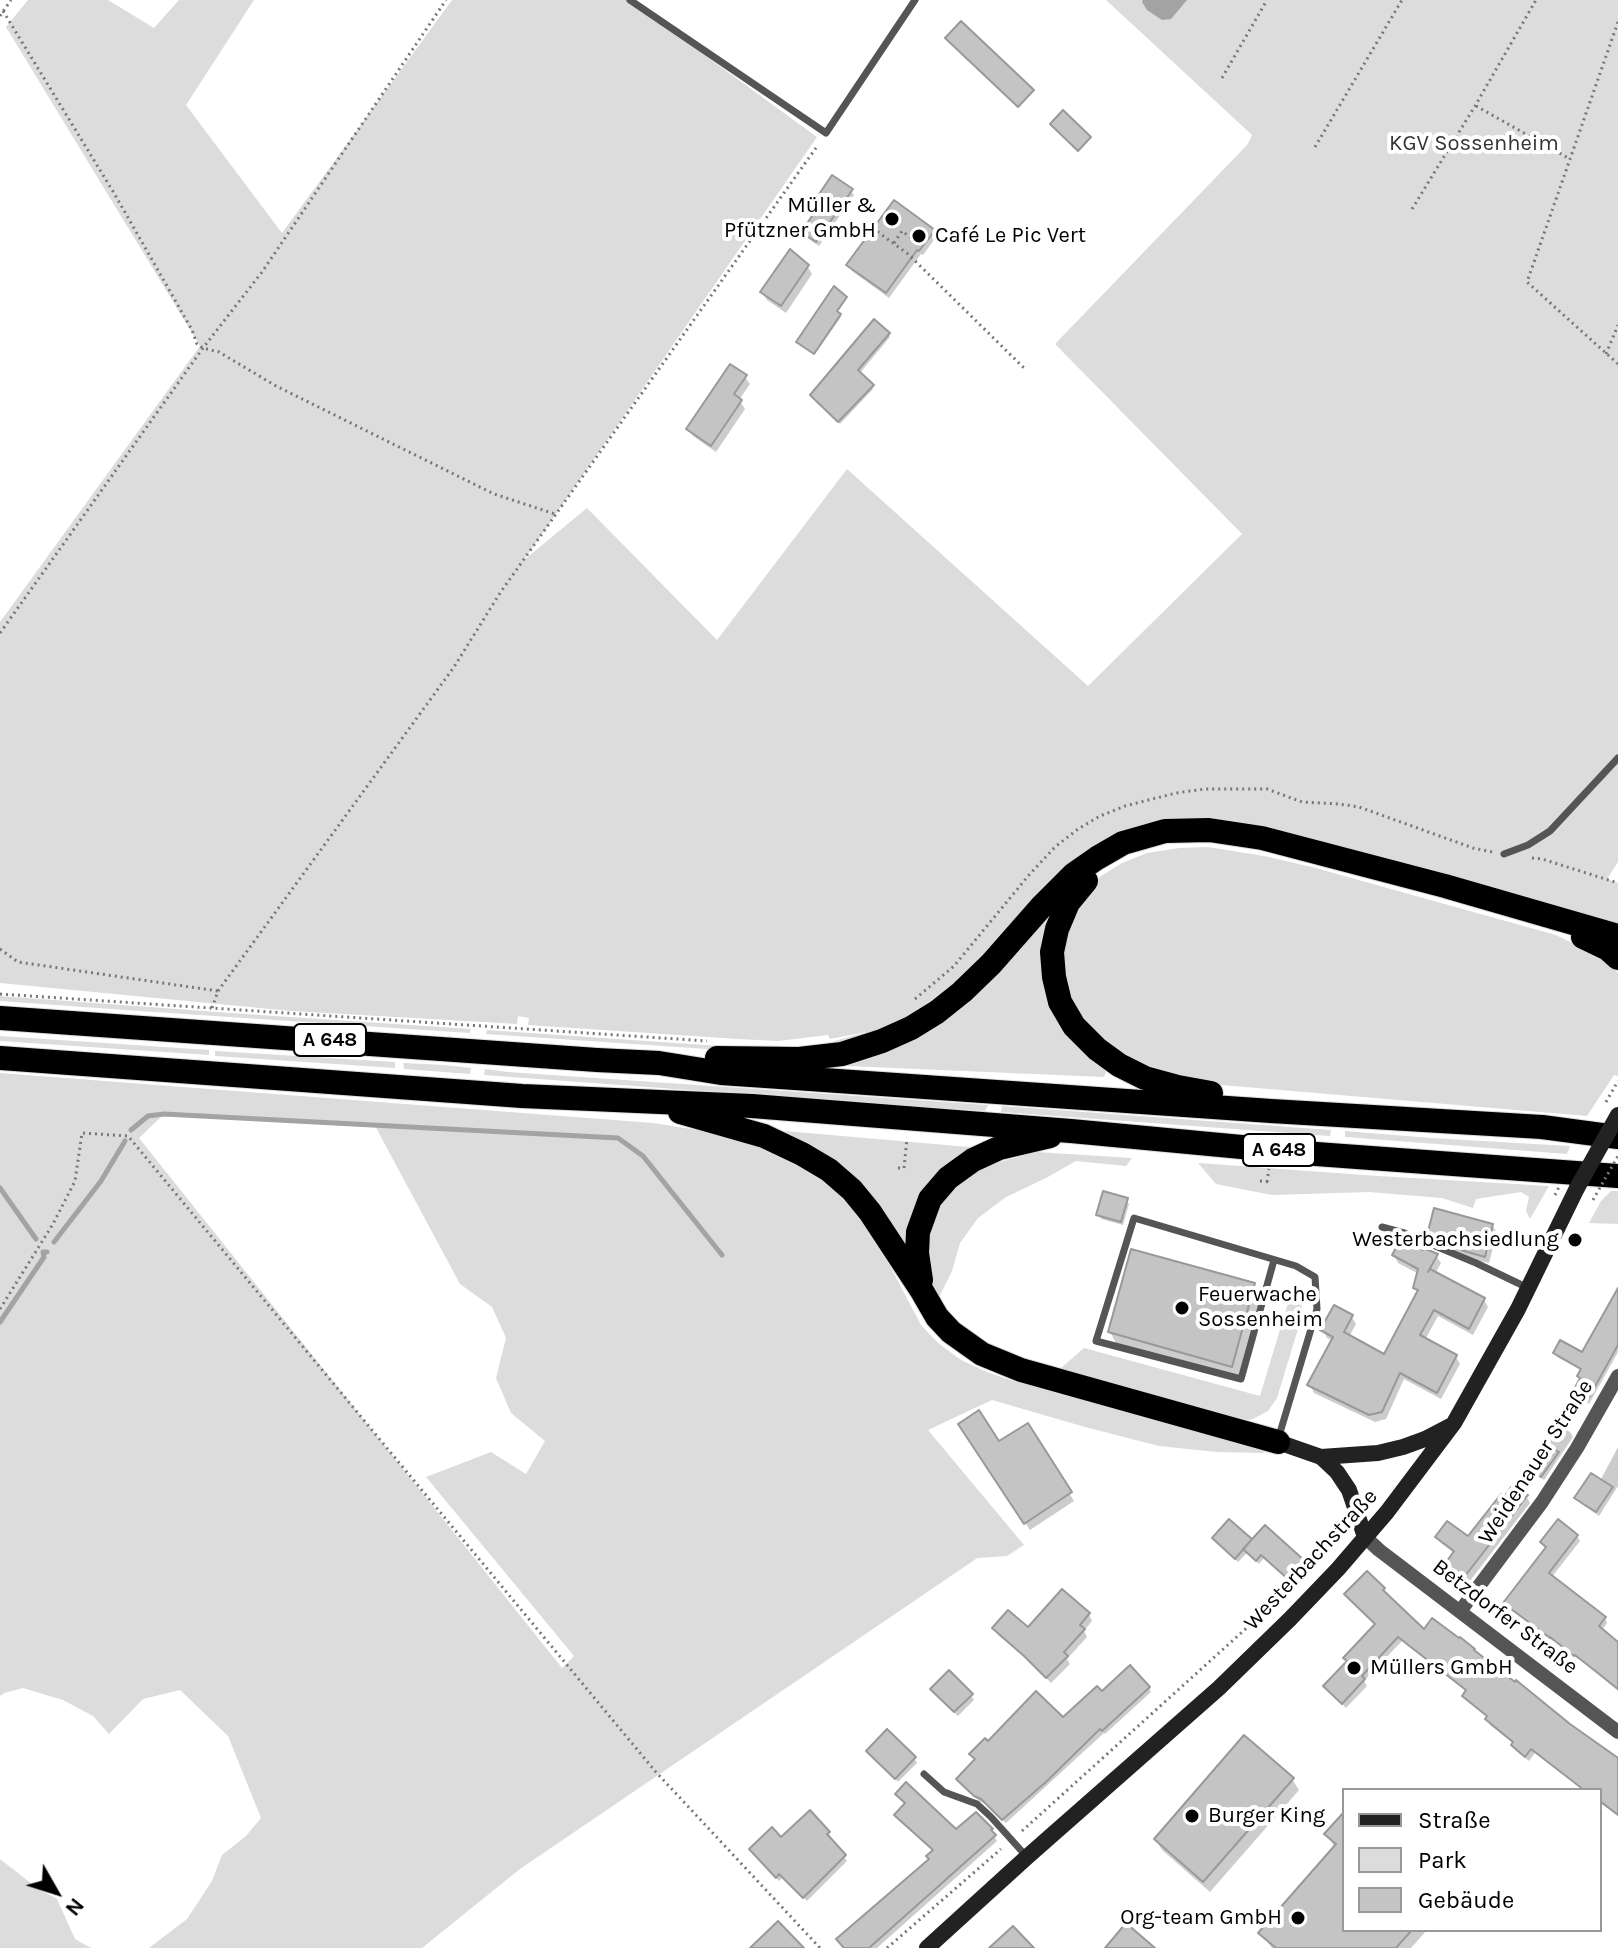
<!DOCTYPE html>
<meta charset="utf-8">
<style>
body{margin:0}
#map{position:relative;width:1618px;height:1948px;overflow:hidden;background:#fff;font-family:Karla,sans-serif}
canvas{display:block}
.legend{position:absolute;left:1342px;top:1788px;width:260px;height:144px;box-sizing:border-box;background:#fff;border:2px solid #999;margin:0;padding:10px 14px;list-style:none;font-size:24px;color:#000}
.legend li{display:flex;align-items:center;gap:16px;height:40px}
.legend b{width:40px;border:2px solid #999}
.north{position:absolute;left:16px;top:1852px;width:80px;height:80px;-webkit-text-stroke:6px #fff;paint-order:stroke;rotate:129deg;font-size:22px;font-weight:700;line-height:32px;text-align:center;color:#000}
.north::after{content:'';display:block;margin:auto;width:28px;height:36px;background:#000;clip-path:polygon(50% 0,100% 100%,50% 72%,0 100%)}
</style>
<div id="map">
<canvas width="1618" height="1948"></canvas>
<ul class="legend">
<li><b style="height:10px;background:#222"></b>Straße</li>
<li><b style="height:22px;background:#dcdcdc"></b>Park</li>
<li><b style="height:22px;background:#c4c4c4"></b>Gebäude</li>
</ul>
<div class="north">N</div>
</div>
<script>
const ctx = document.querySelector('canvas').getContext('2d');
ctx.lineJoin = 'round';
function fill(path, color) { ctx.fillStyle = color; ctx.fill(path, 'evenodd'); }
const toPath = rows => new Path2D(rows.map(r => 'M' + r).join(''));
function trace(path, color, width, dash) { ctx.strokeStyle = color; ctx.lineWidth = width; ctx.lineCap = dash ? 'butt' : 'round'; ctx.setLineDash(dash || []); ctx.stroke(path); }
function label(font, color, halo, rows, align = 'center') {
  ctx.font = font + ' Karla,sans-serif'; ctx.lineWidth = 8; ctx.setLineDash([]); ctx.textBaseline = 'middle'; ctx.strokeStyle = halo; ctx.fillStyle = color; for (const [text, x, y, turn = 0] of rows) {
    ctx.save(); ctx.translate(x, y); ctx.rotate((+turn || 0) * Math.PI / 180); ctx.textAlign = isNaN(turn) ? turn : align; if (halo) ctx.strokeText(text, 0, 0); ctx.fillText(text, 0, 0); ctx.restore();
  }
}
const green = toPath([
 [28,0,108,0,154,28,179,0,254,0,186,105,282,233,452,0,629,0,817,137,524,560,587,508,717,640,847,469,1088,686,1242,534,1055,344,1248,144,1252,135,1106,0,1618,0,1618,862,1607,879,1618,883,1618,925,1257,830,1128,833,959,983,924,1010,882,1032,840,1046,766,1053,486,1034,487,1030,763,1049,821,1045,866,1032,830,1039,828,1035,778,1041,738,1039,528,1025,529,1018,518,1016,517,1024,291,1011,0,983,0,622,200,346,6,27],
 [1208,847,1264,856,1312,867,1556,935,1582,948,1610,965,1618,973,1618,1076,1614,1075,1587,1116,1198,1083,1121,1058,1076,1012,1064,977,1064,932,1087,890,1101,876,1122,863,1147,853,1179,848],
 [1050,912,1044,947,1106,1072,1104,1077,847,1066,852,1060,900,1044,934,1028,964,1004],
 [0,996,245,1014,471,1029,470,1033,139,1011,0,1001],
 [0,1036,209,1050,209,1055,0,1041],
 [215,1051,395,1062,395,1068,215,1056],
 [403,1063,444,1065,471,1068,470,1074,404,1069],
 [485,1069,508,1072,988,1105,985,1111,852,1102,484,1075],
 [0,1073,653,1123,742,1137,786,1155,821,1178,844,1199,863,1222,890,1266,921,1325,938,1343,961,1360,987,1372,1016,1382,1259,1447,1265,1453,1217,1452,1159,1446,1085,1427,992,1400,928,1430,1024,1545,1007,1556,977,1558,973,1561,520,1869,422,1948,149,1948,187,1919,212,1881,222,1855,246,1836,261,1818,228,1736,180,1690,143,1699,109,1734,93,1716,63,1700,23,1688,4,1693,0,1696],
 [164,1114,374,1124,460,1284,492,1307,506,1338,496,1378,511,1413,545,1441,526,1474,491,1452,426,1477,574,1656,562,1668,139,1138],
 [1002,1106,1331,1130,1330,1136,1001,1112],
 [785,1131,980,1148,926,1189,909,1219,907,1252,788,1137],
 [1345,1131,1431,1138,1570,1146,1567,1154,1345,1137],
 [1037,1152,1132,1158,1126,1166,1076,1161,1046,1178,1006,1197,978,1218,960,1243,952,1271,937,1301,927,1271,930,1222,942,1200,963,1179,992,1164],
 [1198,1163,1378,1176,1549,1186,1530,1219,1526,1211,1529,1197,1521,1192,1476,1199,1473,1208,1442,1198,1369,1192,1272,1195,1216,1184],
 [1611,1191,1618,1191,1618,1224,1589,1223,1601,1201],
 [1291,1293,1299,1299,1302,1307,1302,1316,1277,1398,1268,1411,1253,1419,1247,1420,1060,1369,1084,1348,1260,1396],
 [0,1859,37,1888,57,1899,75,1939,91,1948,0,1948]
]);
const water = toPath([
 [1143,0,1187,0,1171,19,1162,20,1147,10,1142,2]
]);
const shadow = toPath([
 [851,191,854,195,819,246,806,237,804,232,813,219,809,212],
 [933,232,936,237,923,255,921,254,889,298,852,271,849,265],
 [807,266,812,274,786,313,767,300,762,292],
 [845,298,846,300,837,313,841,317,815,354,799,343],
 [888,334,890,337,859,374,873,389,840,424,814,398],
 [745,377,750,384,739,400,745,409,716,452,693,436,688,429],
 [1126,1200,1129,1204,1123,1225,1101,1219,1099,1214],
 [1492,1225,1497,1233,1489,1263,1470,1259,1433,1243,1429,1235],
 [1394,1255,1436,1256,1441,1263,1435,1274,1484,1300,1488,1307,1473,1335,1438,1316,1425,1340,1456,1357,1460,1364,1441,1399,1404,1379,1386,1419,1375,1422,1314,1393,1310,1385,1333,1341,1327,1338,1323,1330,1351,1316,1356,1324,1349,1337,1385,1356,1419,1294,1415,1288,1419,1274,1398,1263],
 [1254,1285,1260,1296,1238,1377,1116,1343,1110,1332],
 [1618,1305,1618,1352,1589,1404,1576,1396,1574,1393,1581,1379,1582,1371,1557,1357,1555,1353,1582,1355],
 [1555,1423,1570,1432,1573,1437,1544,1480,1532,1473,1530,1468],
 [1027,1426,1074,1501,1030,1530,965,1433,999,1444],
 [1618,1447,1618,1486,1599,1516,1580,1503,1577,1499,1600,1481],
 [1526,1496,1530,1503,1463,1590,1446,1578,1442,1571,1455,1554,1441,1543,1438,1537,1468,1539,1504,1499],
 [1577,1536,1580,1541,1551,1578,1605,1618,1607,1623,1601,1631,1618,1645,1618,1691,1579,1658,1578,1659,1554,1640,1553,1641,1508,1607,1506,1603,1548,1549,1543,1542],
 [1215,1539,1251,1540,1252,1543,1304,1562,1306,1566,1292,1583,1264,1558,1259,1564,1247,1553,1238,1562,1217,1543],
 [1383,1589,1386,1595,1424,1632,1569,1725,1618,1761,1617,1815,1600,1803,1600,1790,1584,1790,1535,1753,1529,1761,1516,1751,1513,1745,1514,1744,1490,1725,1487,1719,1488,1718,1468,1701,1464,1696,1467,1692,1402,1641,1364,1681,1367,1686,1346,1708,1329,1691,1348,1662,1376,1626,1349,1600,1346,1595],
 [1089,1615,1092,1621,1084,1631,1087,1637,1067,1659,1070,1664,1051,1683,1030,1662,998,1635,994,1629,1028,1630],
 [1149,1688,1151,1692,1105,1734,1104,1733,1006,1823,986,1804,979,1801,961,1784,976,1761,972,1754,989,1744,1063,1719,1102,1694],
 [935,1694,971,1695,974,1700,958,1716],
 [869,1751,914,1758,917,1763,898,1782],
 [1292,1779,1299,1790,1210,1892,1162,1850,1156,1840],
 [898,1795,956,1832,991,1830,997,1841,877,1948,844,1948,931,1860,934,1851,899,1820,906,1805],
 [1344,1819,1344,1930,1427,1930,1411,1948,1272,1948,1261,1933,1335,1848,1327,1835],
 [828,1833,831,1837,829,1839,847,1861,807,1901,783,1877,779,1881,751,1850,781,1840]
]);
const stream = toPath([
 [131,1130,148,1116,164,1114,618,1138,643,1156,722,1255],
 [0,1188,36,1239],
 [54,1242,101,1181,125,1141],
 [0,1322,44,1257,43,1252,47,1252]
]);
const building = toPath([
 [961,21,1034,90,1018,107,945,38,961,21],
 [1063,110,1091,137,1078,151,1050,124,1063,110],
 [832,175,853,189,816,242,801,232,812,216,807,212,832,175],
 [894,200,935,230,919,251,917,250,886,293,846,265,894,200],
 [790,249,809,265,781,306,760,292,790,249],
 [834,286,847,297,837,311,841,314,814,354,796,342,834,286],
 [874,319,890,333,858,370,874,385,838,422,810,395,874,319],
 [730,364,747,375,734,394,742,400,711,446,686,429,730,364],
 [1103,1191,1128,1198,1121,1222,1096,1215,1103,1191],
 [1434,1208,1493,1224,1485,1257,1464,1251,1427,1235,1434,1208],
 [1401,1239,1423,1250,1423,1248,1438,1254,1428,1272,1430,1269,1485,1298,1469,1329,1434,1310,1420,1335,1457,1355,1437,1393,1400,1373,1382,1412,1369,1415,1307,1385,1333,1337,1320,1330,1334,1305,1353,1315,1344,1332,1384,1354,1418,1290,1413,1288,1418,1269,1392,1255,1401,1239],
 [1131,1249,1255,1283,1232,1367,1108,1332,1131,1249],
 [1618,1288,1618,1345,1587,1401,1572,1393,1580,1378,1577,1376,1581,1369,1553,1353,1560,1340,1582,1352,1618,1288],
 [979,1410,999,1441,1028,1423,1072,1492,1024,1524,958,1424,979,1410],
 [1542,1442,1559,1452,1541,1477,1527,1468,1542,1442],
 [1591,1473,1613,1487,1596,1512,1574,1498,1591,1473],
 [1513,1484,1528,1495,1458,1585,1440,1571,1454,1551,1435,1537,1447,1521,1468,1536,1501,1494,1504,1497,1513,1484],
 [1229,1519,1252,1539,1235,1559,1212,1538,1229,1519],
 [1558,1519,1578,1535,1549,1573,1606,1617,1599,1626,1618,1642,1618,1689,1575,1655,1574,1656,1550,1637,1550,1638,1503,1603,1546,1547,1540,1542,1558,1519],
 [1265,1525,1305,1561,1289,1580,1261,1555,1256,1561,1243,1549,1265,1525],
 [1367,1571,1385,1588,1383,1590,1424,1629,1432,1618,1459,1638,1460,1637,1475,1649,1474,1650,1515,1682,1516,1680,1570,1724,1618,1758,1618,1815,1600,1801,1600,1790,1584,1790,1531,1749,1525,1757,1511,1745,1513,1742,1485,1719,1487,1716,1462,1696,1466,1690,1398,1637,1362,1676,1365,1679,1342,1704,1323,1686,1347,1661,1343,1658,1375,1624,1344,1594,1367,1571],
 [1062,1589,1090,1613,1080,1625,1085,1629,1064,1652,1068,1656,1046,1678,1024,1656,992,1628,1008,1610,1028,1627,1062,1589],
 [1130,1665,1150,1687,1102,1731,1100,1729,1046,1782,1002,1820,981,1799,974,1796,956,1779,975,1759,969,1754,985,1738,988,1741,1036,1691,1063,1717,1097,1686,1102,1691,1130,1665],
 [949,1670,973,1694,954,1712,930,1689,949,1670],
 [887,1729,916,1757,895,1779,866,1751,887,1729],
 [1244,1735,1294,1778,1203,1882,1154,1839,1244,1735],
 [906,1782,956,1829,976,1812,993,1829,991,1830,996,1835,869,1948,844,1948,836,1939,929,1859,926,1856,933,1850,894,1815,905,1803,895,1794,906,1782],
 [810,1810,830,1832,827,1834,846,1855,803,1898,779,1874,776,1878,749,1849,772,1827,781,1837,810,1810],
 [1344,1812,1344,1930,1412,1930,1396,1948,1276,1948,1258,1933,1336,1844,1324,1834,1344,1812],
 [778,1921,804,1948,750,1948,778,1921],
 [1126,1923,1155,1948,1105,1948,1126,1923],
 [1013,1926,1034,1948,989,1948,1013,1926]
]);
const path = toPath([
 [3,11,114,193,192,330,197,344,203,348,219,352,276,386,494,494,555,514],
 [0,16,11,0],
 [1618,22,1527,282,1618,364],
 [1222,78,1267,0],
 [1476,106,1570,159],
 [1315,147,1402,0],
 [1412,209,1475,106,1536,0],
 [863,221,908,254,1024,368],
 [894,243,902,231,917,242],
 [1606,354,1618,325],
 [0,633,203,348,262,272,446,0],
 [1532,858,1542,859,1618,883],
 [0,949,18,962,218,991],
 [0,994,707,1041],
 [915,999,954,966,1029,875,1055,847,1078,829,1100,816,1125,806,1176,793,1205,789,1267,789,1302,802,1339,804,1359,807,1473,848,1492,852],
 [212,1008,218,991,454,667,500,593,818,145],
 [1606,1102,1618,1081],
 [898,1168,904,1168,907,1138],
 [1260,1181,1271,1182],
 [1267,1182,1269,1169],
 [0,1309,53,1224,75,1181,82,1133,128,1136,655,1771,820,1948],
 [1022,1831,1272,1605,1324,1545],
 [887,1948,1001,1849]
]);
const service = toPath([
 [630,0,826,133,915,0],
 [1504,854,1528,845,1550,831,1618,758],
 [1382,1227,1404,1233,1476,1263,1526,1287],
 [1274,1260,1241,1379,1096,1341,1134,1218,1296,1266,1315,1277,1317,1309,1279,1436],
 [924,1774,944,1792,977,1804,991,1817,1027,1857]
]);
const minor = toPath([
 [1365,1537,1379,1550,1618,1732],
 [1461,1610,1542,1502,1577,1448,1618,1376]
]);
const secondary = toPath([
 [1278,1442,1321,1457,1337,1472,1349,1490,1365,1537],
 [1321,1457,1378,1453,1403,1447,1425,1439,1450,1426],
 [927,1948,1027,1857,1219,1688,1290,1619,1338,1569,1387,1512,1454,1423,1518,1309,1577,1188]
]);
const motorway = toPath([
 [1086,881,1068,903,1057,929,1052,952,1054,977,1060,1002,1074,1026,1097,1049,1119,1065,1145,1078,1178,1087,1211,1093],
 [1583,937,1608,949,1618,958],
 [0,1018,597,1060,659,1063,721,1073,795,1078,1271,1111,1542,1127,1618,1137],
 [0,1058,522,1096,752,1106,1071,1131,1316,1154,1618,1176],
 [717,1058,799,1059,842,1054,882,1041,911,1028,937,1012,962,992,991,964,1042,906,1074,874,1097,858,1123,843,1165,831,1209,830,1262,838,1445,886,1618,936],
 [680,1112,764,1136,802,1154,829,1170,852,1190,870,1212,922,1291,937,1317,951,1332,982,1354,1021,1370,1278,1442],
 [921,1280,917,1253,918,1232,930,1199,948,1178,973,1160,999,1148,1050,1136]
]);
const pathBridge = toPath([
 [1555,1195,1560,1185],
 [1593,1200,1618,1156]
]);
const secondaryBridge = toPath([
 [1577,1188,1618,1115]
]);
const markers = [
 [892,219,8,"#000"],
 [919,236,8,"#000"],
 [1575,1240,8,"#000"],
 [1182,1308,8,"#000"],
 [1354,1668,8,"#000"],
 [1192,1816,8,"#000"],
 [1298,1918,8,"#000"]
];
const shields = [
 [330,1040,72],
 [1279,1150,72]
];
const shieldNames = [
 ["A 648",330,1040],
 ["A 648",1279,1150]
];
const parkNames = [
 ["KGV Sossenheim",1474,144]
];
const poiNames = [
 ["Müller &",876,206,"right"],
 ["Pfützner GmbH",876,231,"right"],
 ["Café Le Pic Vert",935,236],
 ["Westerbachsiedlung",1559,1240,"right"],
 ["Feuerwache",1198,1295],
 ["Sossenheim",1198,1320],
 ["Müllers GmbH",1370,1668],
 ["Burger King",1208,1816],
 ["Org-team GmbH",1282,1918,"right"]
];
const streetNames = [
 ["Weidenauer Straße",1536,1462,-57],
 ["Westerbachstraße",1311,1560,-47],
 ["Betzdorfer Straße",1505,1617,37]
];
fill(green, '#dcdcdc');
fill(water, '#a3a3a3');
fill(shadow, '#0003');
trace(stream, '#a3a3a3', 5);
fill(building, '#c4c4c4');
trace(building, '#999', 2);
trace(motorway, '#dbdbdb', 26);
trace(path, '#777', 3, [2, 4]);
trace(service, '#555', 7);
trace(minor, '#555', 14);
trace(secondary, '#222', 16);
trace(motorway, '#000', 24);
trace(pathBridge, '#777', 3, [2, 4]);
trace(secondaryBridge, '#222', 16);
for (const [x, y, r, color] of markers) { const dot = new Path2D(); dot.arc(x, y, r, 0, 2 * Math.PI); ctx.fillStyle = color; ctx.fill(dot); trace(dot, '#fff', 3); }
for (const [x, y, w] of shields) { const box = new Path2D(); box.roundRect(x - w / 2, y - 16, w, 32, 6); ctx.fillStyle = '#fff'; ctx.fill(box); trace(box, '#000', 2); }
label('bold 20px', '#000', null, shieldNames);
label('22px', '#333', '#fff', parkNames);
label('22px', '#000', '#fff', poiNames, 'left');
label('22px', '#000', '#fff', streetNames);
</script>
